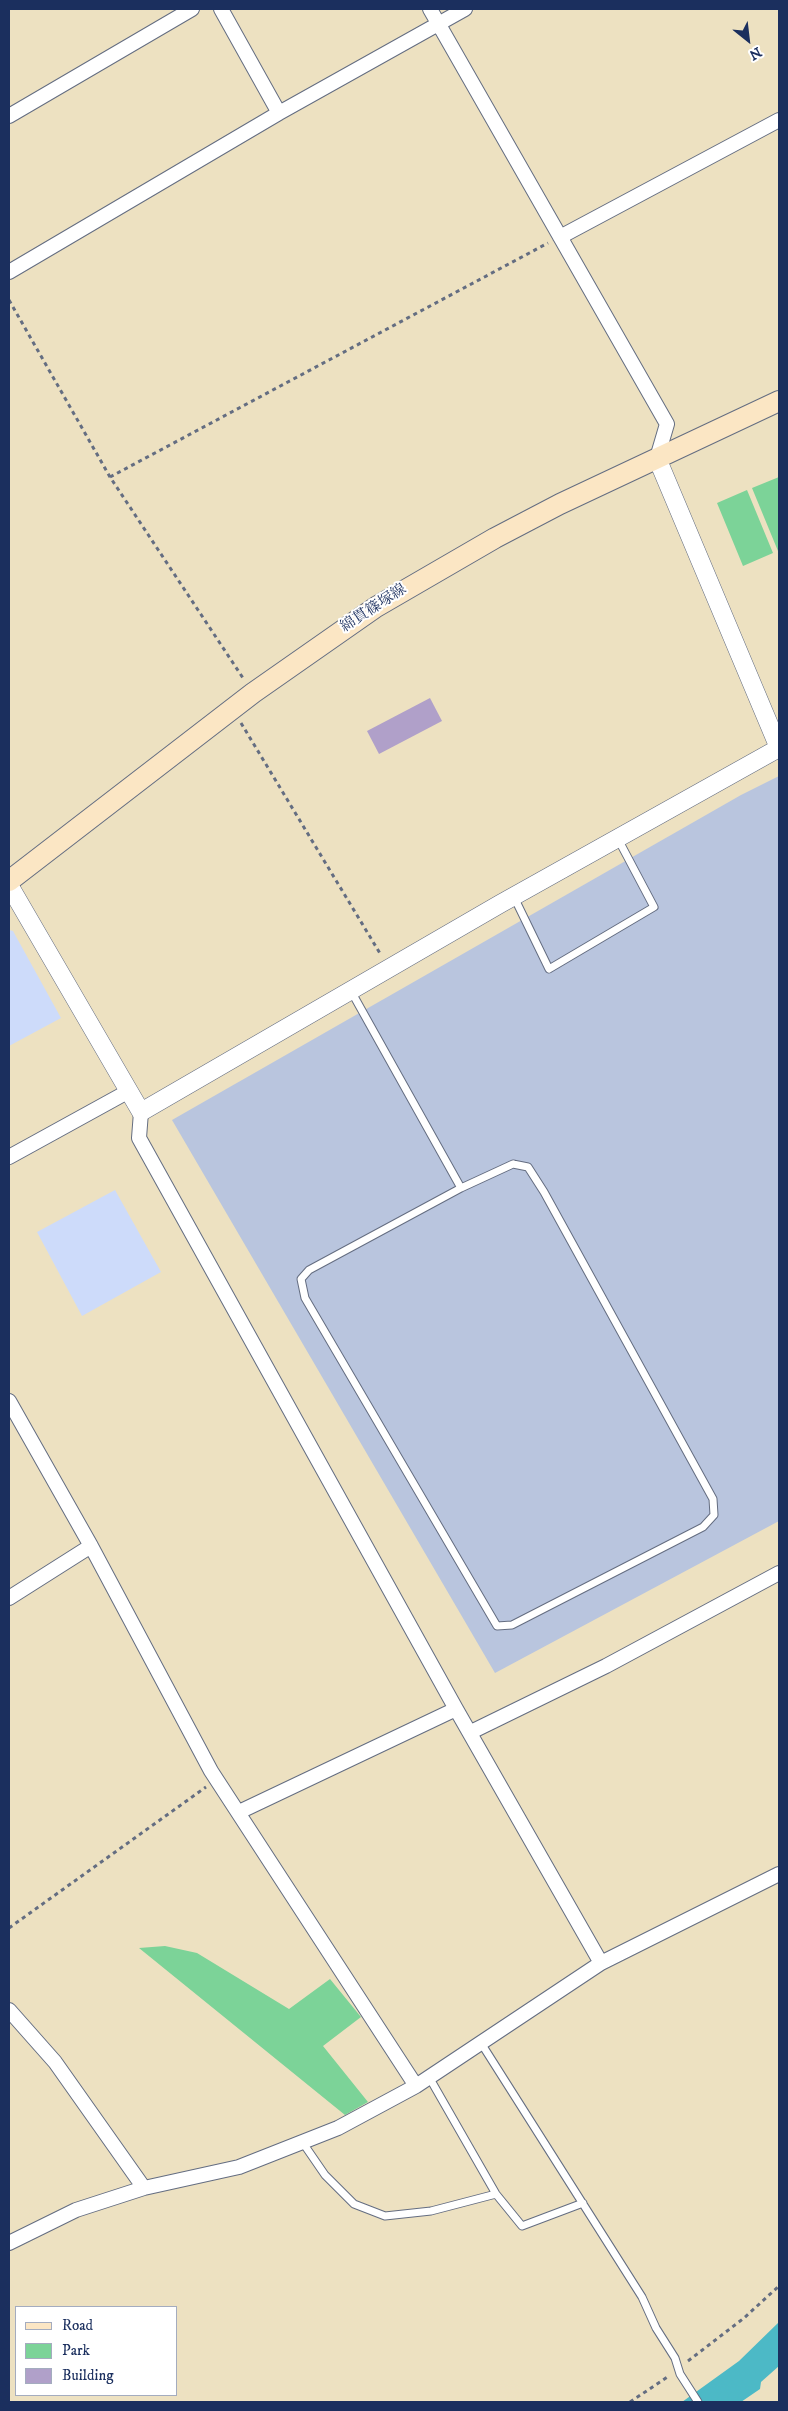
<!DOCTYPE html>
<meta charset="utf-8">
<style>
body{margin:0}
#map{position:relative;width:788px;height:2411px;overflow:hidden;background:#ede1c1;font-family:"IM FELL DW Pica",serif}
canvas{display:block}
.frame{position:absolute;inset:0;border:10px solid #1b2f5e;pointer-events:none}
.legend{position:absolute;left:15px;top:2306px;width:162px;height:90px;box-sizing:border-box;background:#fff;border:1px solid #a4acbf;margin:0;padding:6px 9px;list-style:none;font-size:15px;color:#1b2f5e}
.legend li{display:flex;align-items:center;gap:10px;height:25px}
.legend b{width:25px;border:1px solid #a4acbf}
.north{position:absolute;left:723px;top:15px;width:50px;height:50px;-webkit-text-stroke:4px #fff;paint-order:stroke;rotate:151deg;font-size:14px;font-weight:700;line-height:20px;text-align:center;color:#1b2f5e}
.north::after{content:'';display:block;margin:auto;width:18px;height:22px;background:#1b2f5e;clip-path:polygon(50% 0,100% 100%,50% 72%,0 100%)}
</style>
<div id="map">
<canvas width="788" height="2411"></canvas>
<div class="frame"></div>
<ul class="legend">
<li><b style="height:6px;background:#fbe6c4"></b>Road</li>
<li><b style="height:14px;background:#7cd398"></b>Park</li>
<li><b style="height:14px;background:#b0a0c9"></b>Building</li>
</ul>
<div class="north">N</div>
</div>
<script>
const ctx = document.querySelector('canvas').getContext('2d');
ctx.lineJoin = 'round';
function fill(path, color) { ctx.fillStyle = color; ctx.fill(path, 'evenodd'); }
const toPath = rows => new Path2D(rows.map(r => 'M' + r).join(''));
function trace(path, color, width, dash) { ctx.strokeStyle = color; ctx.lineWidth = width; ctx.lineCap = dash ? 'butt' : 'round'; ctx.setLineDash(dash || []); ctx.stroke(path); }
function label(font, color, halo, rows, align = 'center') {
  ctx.font = font + ' "IM FELL DW Pica","Noto Serif JP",serif'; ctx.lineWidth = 4; ctx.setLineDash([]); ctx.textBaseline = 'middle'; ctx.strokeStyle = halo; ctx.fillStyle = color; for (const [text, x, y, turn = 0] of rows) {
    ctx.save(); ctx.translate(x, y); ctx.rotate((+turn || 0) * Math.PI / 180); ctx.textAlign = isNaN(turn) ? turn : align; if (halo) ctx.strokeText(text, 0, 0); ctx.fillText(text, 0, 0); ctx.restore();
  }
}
const built = toPath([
 [9,930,13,931,61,1018,9,1046],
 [115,1190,161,1272,82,1316,37,1232]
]);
const industrial = toPath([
 [779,776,779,1521,495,1673,172,1120,741,795]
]);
const green = toPath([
 [779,477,779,550,778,551,752,488],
 [747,490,773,553,743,566,717,503],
 [165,1946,197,1953,289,2009,330,1979,361,2017,323,2046,368,2102,345,2115,139,1948]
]);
const water = toPath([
 [779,2322,779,2366,761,2382,760,2389,741,2402,682,2402,739,2361]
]);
const building = toPath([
 [430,698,442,721,379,754,367,731]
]);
const path = toPath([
 [9,300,110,477,243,678],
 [110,477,548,243],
 [241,723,381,955],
 [9,1928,206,1787],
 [688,2361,744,2318,779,2286],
 [630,2402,669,2376]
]);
const service = toPath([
 [514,897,549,969,654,907,618,839],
 [351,991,461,1188],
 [513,1164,528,1167,544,1192,713,1499,714,1515,703,1527,512,1625,497,1626,305,1298,301,1279,309,1270,461,1188,513,1164],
 [481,2043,642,2297,656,2328,675,2358,680,2374,698,2402],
 [429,2077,496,2194,522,2226,583,2203],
 [303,2143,325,2175,354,2204,385,2216,431,2211,496,2194]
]);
const minor = toPath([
 [221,9,279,113],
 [430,9,667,424,657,458],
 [9,116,192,9],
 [560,237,779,120],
 [9,272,279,113,465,9],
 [141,1112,139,1138,456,1709,601,1963],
 [9,1157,129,1091],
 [9,1401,91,1546,211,1771,416,2086],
 [9,1598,91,1546],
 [471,1732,606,1666,779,1573],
 [239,1812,456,1709],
 [9,2010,55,2062,144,2188],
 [9,2243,76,2210,144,2188,239,2167,338,2128,416,2086,601,1963,779,1874]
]);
const tertiary = toPath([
 [657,458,779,748],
 [9,885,141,1112,500,904,779,748]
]);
const secondary = toPath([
 [9,881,253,693,376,607,495,538,560,504,779,401]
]);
const streetNames = [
 ["綿貫篠塚線",374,609,-33]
];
fill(built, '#cddbfa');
fill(industrial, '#b9c5de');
fill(green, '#7cd398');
fill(water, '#4cb9c6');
fill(building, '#b0a0c9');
trace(service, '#646d81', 9);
trace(minor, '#646d81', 16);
trace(tertiary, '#646d81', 19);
trace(secondary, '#646d81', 22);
trace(path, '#646d81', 3, [4, 4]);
trace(service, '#fff', 7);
trace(minor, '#fff', 14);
trace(tertiary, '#fff', 18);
trace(secondary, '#fbe6c4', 20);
label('15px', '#1b2f5e', '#fff', streetNames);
</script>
